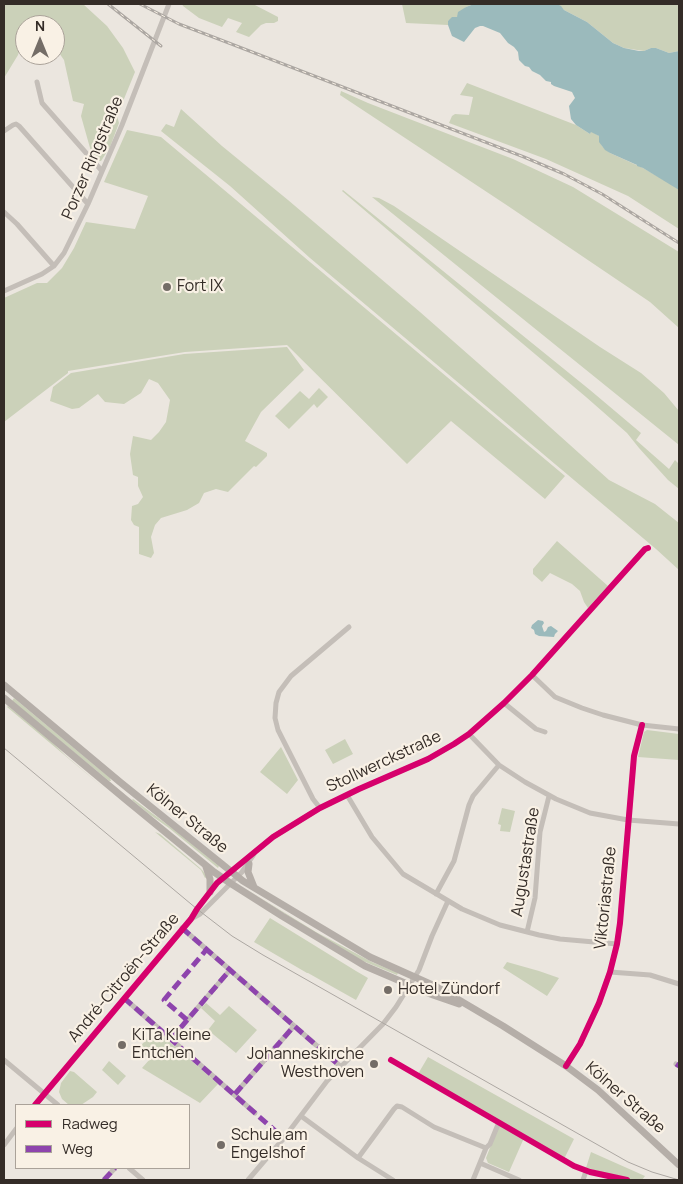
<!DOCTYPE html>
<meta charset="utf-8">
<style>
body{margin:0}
#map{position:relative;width:683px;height:1184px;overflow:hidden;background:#ebe6df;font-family:Manrope,sans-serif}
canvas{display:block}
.frame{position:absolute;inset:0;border:5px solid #342c27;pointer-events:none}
.legend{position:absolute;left:15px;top:1104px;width:175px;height:65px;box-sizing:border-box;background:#f9f1e5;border:1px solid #aaa299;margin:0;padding:6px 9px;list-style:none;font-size:15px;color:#342c27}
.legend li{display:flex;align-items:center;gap:10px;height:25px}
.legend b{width:25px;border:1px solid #aaa299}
.north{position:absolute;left:15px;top:15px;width:50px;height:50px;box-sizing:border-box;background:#f9f1e5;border:1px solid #aaa299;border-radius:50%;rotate:0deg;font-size:14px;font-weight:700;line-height:20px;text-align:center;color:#342c27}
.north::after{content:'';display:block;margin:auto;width:18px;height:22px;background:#746d67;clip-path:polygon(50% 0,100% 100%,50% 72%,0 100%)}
</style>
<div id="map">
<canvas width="683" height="1184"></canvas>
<div class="frame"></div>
<ul class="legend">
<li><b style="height:6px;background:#d6006c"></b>Radweg</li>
<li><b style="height:6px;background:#8e44ad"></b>Weg</li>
</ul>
<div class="north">N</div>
</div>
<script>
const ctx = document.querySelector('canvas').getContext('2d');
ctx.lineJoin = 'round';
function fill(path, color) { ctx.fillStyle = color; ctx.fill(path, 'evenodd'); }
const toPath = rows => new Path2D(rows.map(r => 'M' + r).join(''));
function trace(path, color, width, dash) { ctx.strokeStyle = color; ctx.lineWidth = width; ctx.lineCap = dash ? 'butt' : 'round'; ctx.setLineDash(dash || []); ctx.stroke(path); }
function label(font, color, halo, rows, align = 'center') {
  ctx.font = font + ' Manrope,sans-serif'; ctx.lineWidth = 4.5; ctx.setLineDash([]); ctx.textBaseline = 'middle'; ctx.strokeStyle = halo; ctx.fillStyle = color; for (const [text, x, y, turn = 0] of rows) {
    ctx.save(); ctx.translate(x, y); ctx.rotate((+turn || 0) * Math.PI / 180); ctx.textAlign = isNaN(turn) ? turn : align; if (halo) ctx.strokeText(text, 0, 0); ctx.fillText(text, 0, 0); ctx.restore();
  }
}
const green = toPath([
 [4,4,83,4,107,26,123,48,135,72,117,116,119,123,110,147,101,161,99,161,96,160,92,155,81,116,84,104,73,101,64,60,55,47,55,25,25,25,25,32,18,55,4,78],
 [182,4,253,4,278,17,278,21,274,23,266,23,261,25,249,37,236,32,242,23,228,18,222,27,199,18,183,6],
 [402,4,474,4,466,7,457,17,448,21,448,25,406,23],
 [557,4,679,4,679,51,669,53,656,48,651,48,644,51,624,48,613,43,587,22,564,10],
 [467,83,576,125,590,134,591,131,599,136,602,146,610,153,643,168,671,184,679,190,679,229,628,196,546,159,449,123,452,116,455,114,469,115,473,97,460,95],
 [341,91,368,103,513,159,573,187,679,252,679,328,650,302,508,206,340,95],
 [181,109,222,146,288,200,420,312,511,392,609,480,655,504,679,523,679,570,656,549,310,258,230,186,161,131,166,124,174,127],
 [127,130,161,137,565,476,545,499,451,421,407,464,287,345,185,352,68,371,68,373,4,422,4,298,37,283,47,283,62,268,74,248,86,222,135,229,148,196,104,182],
 [343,190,590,390,641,433,636,440,669,469,675,460,679,464,679,489,668,480,639,448,627,433,586,397,396,237,342,191],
 [372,197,379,198,394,206,600,347,641,373,664,393,679,411,679,445],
 [287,347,304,370,261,412,245,441,267,453,267,456,256,467,254,466,228,492,216,489,204,493,199,503,187,510,161,518,155,525,151,537,154,553,151,558,139,554,139,527,134,525,131,520,132,506,138,504,143,497,138,486,138,477,133,475,130,454,133,436,151,440,159,432,166,422,170,400,158,383,149,379,141,393,124,404,105,402,98,394,79,408,72,409,50,401,53,387,71,373,184,354],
 [319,388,328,397,317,408,314,404,289,429,275,416,300,391,309,399],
 [557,541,608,586,588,608,584,602,580,591,572,584,550,573,542,582,533,574,533,569],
 [14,698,110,778,111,781,109,781,12,701],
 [8,706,49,739,65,755,105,789,7,707],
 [647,730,679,734,679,760,638,757,644,732],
 [345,739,353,754,333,764,325,750],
 [281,747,298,780,287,794,260,772],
 [133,799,176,831,219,866,218,868,169,828,149,814,132,800],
 [502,808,515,811,510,832,500,831,501,825,498,824],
 [155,832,160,834,200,868,203,871,207,877,205,878,201,870],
 [241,886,316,932,372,962,398,973,397,975,358,959,345,952],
 [270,918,356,971,368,978,356,1000,308,973,307,973,254,942],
 [507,962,539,971,559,978,547,996,503,968],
 [206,1003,220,1015,229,1006,257,1030,236,1053,208,1030,215,1021,201,1008],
 [155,1029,218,1084,200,1103,142,1068,150,1059,138,1049],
 [428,1057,574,1139,564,1159,418,1074],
 [109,1061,126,1076,118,1085,102,1070],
 [70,1071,74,1072,97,1092,93,1097,81,1105,69,1105,62,1099,59,1092,61,1083],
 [499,1125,501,1125,524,1138,509,1172,488,1163,486,1158],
 [591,1152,645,1176,642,1180,633,1180,586,1168]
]);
const water = toPath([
 [474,4,557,4,561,6,564,10,587,22,613,43,624,48,639,51,644,51,651,48,656,48,669,53,679,51,679,190,643,168,637,166,637,165,610,153,605,150,599,142,599,136,591,132,590,134,576,125,571,119,569,106,575,98,572,92,554,86,551,84,551,82,546,81,540,75,532,71,529,67,525,66,519,60,518,52,514,47,508,43,500,33,483,26,480,26,475,28,464,42,452,36,448,25,448,21,452,17,457,17,458,12,466,7],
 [538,620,543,621,544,623,542,626,544,632,546,631,548,627,551,626,558,631,555,634,554,637,539,636,535,634,534,630,531,628,532,625]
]);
const minor = toPath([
 [37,82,42,103,102,171],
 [4,131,13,125,16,124,19,126,88,204],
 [4,212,17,224,54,266],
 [4,291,42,274,54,266,64,253,88,204,122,125,169,4],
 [532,675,555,697,582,708,603,715,642,725,679,729],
 [504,703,536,729,545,732],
 [469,734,499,765,525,782,556,799,590,813,628,820,679,824],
 [347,795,372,837,403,874,462,909,500,925,539,935,560,939,617,944],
 [320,808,313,799,278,730,275,718,276,703,279,692,291,676,349,627],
 [436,894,454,861,469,805,473,796,499,765],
 [191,919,200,914,242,872,254,854],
 [182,928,340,1066],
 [527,932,535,898,540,832,549,796],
 [610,972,650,975,679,984],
 [124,998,255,1113],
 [171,1039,230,970],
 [4,1060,58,1105],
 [676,1064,679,1066],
 [566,1066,580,1044,599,1003,610,972,617,944,620,923,634,756,642,725],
 [235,1094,294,1026],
 [35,1105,191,919,197,909,217,883,273,837,320,808,359,789,428,759,454,744,469,734,504,703,532,675,645,549,648,548],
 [301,1116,358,1158,393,1180],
 [4,1145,16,1129],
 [358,1158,394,1109,397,1106,402,1107,434,1127,486,1148],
 [480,1163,519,1180],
 [129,1168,143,1180],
 [104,1180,115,1168],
 [248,1180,284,1138,327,1081,383,1024,396,1007,419,970,432,936,448,901],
 [473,1180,486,1148,490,1144,499,1122],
 [583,1180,586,1171]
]);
const secondary = toPath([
 [4,685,120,782,243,881,370,957,437,987,503,1026,566,1066,598,1090,679,1165],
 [4,698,125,799,214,872,230,883,282,916,365,966,433,995,459,1004],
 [249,864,248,872,254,887],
 [206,867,210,879,210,892]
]);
const tram = toPath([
 [4,748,197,909,232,936,263,955,628,1162,652,1172,679,1180]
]);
const rail = toPath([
 [108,4,161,46],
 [140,4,179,24,221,40,524,157,564,174,602,194,679,243]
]);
const quiet = toPath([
 [182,928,340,1066],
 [124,998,280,1135],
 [187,1020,164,1000,207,949],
 [171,1039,230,970],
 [676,1064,679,1066],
 [235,1094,294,1026],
 [104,1180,115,1168]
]);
const cycleway = toPath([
 [391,1060,574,1166,590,1172,627,1180],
 [566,1066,580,1044,599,1003,610,972,617,944,620,923,634,756,642,725],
 [35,1105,191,919,197,909,217,883,273,837,320,808,359,789,428,759,454,744,469,734,504,703,532,675,645,549,648,548]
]);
const markers = [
 [167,287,5,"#746d67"],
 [388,990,5,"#746d67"],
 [122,1045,5,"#746d67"],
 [374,1064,5,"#746d67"],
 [221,1145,5,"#746d67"]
];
const streetNames = [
 ["Porzer Ringstraße",93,158,-67],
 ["Stollwerckstraße",384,762,-25],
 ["Kölner Straße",187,819,39],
 ["Augustastraße",526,862,-81],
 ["Viktoriastraße",606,898,-84],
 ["André-Citroën-Straße",124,978,-50],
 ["Kölner Straße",625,1098,41]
];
const poiNames = [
 ["Fort IX",177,287],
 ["Hotel Zündorf",398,990],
 ["KiTa Kleine",132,1036],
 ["Entchen",132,1054],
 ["Johanneskirche",364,1055,"right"],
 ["Westhoven",364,1073,"right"],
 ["Schule am",231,1136],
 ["Engelshof",231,1154]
];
fill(green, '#cbd1b9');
fill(water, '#9bbabc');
trace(minor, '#c4beb8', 5);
trace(secondary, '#b5aea8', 7);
trace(tram, '#aca7a2', 1);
trace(rail, '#aca7a2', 3);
trace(rail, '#f9f1e5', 1, [4]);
trace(quiet, '#8e44ad', 5, [10, 5]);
trace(cycleway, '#d6006c', 6);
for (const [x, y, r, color] of markers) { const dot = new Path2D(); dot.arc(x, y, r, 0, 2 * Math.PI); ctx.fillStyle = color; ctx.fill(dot); trace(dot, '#f9f1e5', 2); }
label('16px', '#342c27', '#f9f1e5', streetNames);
label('16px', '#342c27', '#f9f1e5', poiNames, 'left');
</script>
